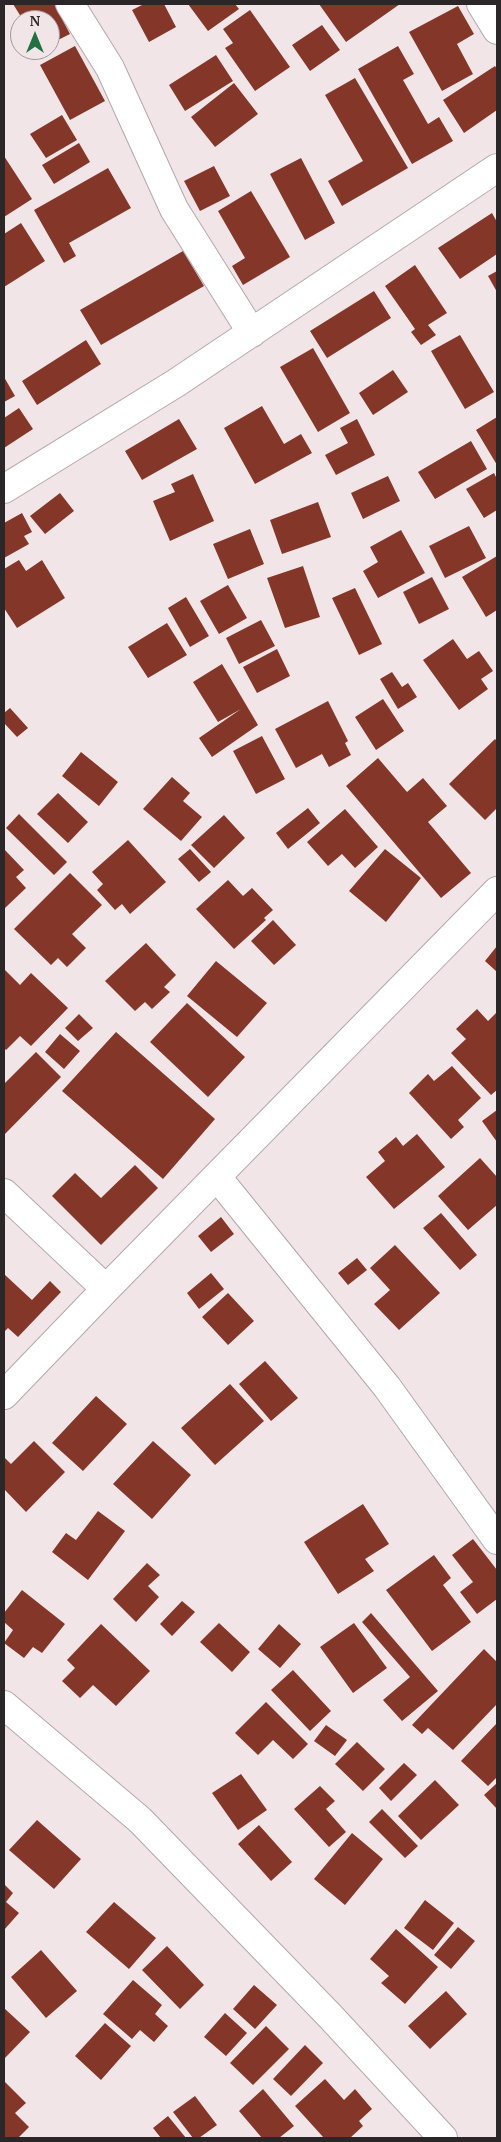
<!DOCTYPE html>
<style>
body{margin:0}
#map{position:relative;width:501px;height:2142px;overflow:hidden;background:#f2e5e8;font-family:"PT Serif",serif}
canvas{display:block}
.frame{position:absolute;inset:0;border:5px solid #2b2728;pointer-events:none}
.north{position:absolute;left:10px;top:10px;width:50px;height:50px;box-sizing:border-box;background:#f2e5e8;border:1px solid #a2999b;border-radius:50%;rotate:0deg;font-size:14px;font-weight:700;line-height:20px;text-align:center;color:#2b2728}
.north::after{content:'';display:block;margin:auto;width:18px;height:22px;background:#217142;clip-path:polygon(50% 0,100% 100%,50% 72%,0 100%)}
</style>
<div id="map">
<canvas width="501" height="2142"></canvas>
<div class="frame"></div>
<div class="north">N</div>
</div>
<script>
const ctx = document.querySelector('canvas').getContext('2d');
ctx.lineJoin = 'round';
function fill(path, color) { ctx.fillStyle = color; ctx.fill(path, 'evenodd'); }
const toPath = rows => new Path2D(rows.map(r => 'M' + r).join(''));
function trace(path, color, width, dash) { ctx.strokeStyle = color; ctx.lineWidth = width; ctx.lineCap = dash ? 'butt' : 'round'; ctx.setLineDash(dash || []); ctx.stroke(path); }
const building = toPath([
 [13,4,54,4,70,34,50,44,50,20,23,20],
 [144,4,164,4,176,27,149,42,132,10],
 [188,4,235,4,239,9,208,31],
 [319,4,400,4,346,42],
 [458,6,474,34,457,44,473,74,442,91,409,32],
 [250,10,290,67,255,91,225,48,233,43,223,29],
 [20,23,20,40,13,27],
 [322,25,340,50,310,71,292,45],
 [75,46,105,101,70,120,40,65],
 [398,46,414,74,403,80,428,124,439,117,453,141,412,164,358,69],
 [216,55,233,81,185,111,169,85],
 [495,66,497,69,497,110,464,133,443,100],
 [355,78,408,168,342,206,328,181,363,161,325,95],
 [234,83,258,114,215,147,191,117],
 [62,115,77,140,46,158,30,134],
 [79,143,90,162,54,184,42,165],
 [4,156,32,199,4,217],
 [301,158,335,223,305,240,270,174],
 [214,166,230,196,200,211,184,181],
 [108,168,131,208,69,243,76,256,64,263,34,210],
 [251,191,290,257,243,285,232,266,245,258,218,211],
 [492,213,497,222,497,254,460,279,438,248],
 [21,223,45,261,4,287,4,234],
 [183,251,204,286,101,345,80,310],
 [415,265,447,313,428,325,436,335,421,345,411,332,415,329,385,286],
 [497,271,497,292,488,276],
 [374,291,391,318,327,358,310,331],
 [460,335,494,392,465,409,431,351],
 [86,340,101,364,37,405,22,381],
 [313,348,350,413,318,432,280,367],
 [393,370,408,392,373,415,359,393],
 [4,377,15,396,4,402],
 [262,406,284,444,301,434,312,453,255,484,224,428],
 [19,408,33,429,4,448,4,418],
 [497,417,497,465,476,430],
 [179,419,197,449,142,480,125,451],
 [357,419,375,455,336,475,325,455,348,443,340,428],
 [471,441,487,469,435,499,418,472],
 [494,473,497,479,497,510,484,518,466,489],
 [193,474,214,521,170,541,153,501,175,492,171,484],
 [388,476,400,501,363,519,351,493],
 [60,493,74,511,45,534,30,516],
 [318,502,331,537,282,554,270,520],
 [22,513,32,532,24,536,29,544,4,558,4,523],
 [469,526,486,558,445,578,429,546],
 [250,529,264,564,228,579,213,544],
 [401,530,425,573,378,598,363,571,378,562,370,547],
 [497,556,497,610,486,617,462,577],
 [19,560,26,571,42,560,65,598,17,628,4,608,4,569],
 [303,566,320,617,285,628,267,578],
 [432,577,449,609,419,624,403,592],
 [228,585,247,618,219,634,200,601],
 [355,588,382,644,359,655,332,598],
 [186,597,209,636,190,647,168,608],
 [261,620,275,646,239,664,226,638],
 [167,623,187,655,148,678,128,647],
 [453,639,467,659,479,651,493,671,481,679,488,689,459,710,423,660],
 [277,649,290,676,257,693,243,667],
 [222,664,258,725,212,757,199,738,241,709,218,722,193,682],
 [392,672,402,687,408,683,417,697,398,709,380,679],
 [383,699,404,731,376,750,355,717],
 [328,701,348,741,345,743,351,755,329,767,322,754,296,768,275,729],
 [10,708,28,728,17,737,4,723,4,713],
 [262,736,285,779,256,794,233,751],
 [495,739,497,741,497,808,485,820,449,784],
 [81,752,118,782,99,806,62,776],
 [378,758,407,792,423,778,447,806,428,822,471,873,441,898,346,786],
 [172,777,190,793,183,801,202,817,181,841,143,809],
 [58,793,88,822,68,843,37,814],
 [308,808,320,823,288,849,276,833],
 [345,809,378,847,355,868,342,854,328,866,307,842],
 [19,814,67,862,54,875,6,828],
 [224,815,245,838,214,868,191,845],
 [128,840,166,882,130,914,122,904,115,910,97,890,103,884,92,872],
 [4,849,24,870,16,877,26,888,5,908],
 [190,849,211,872,199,882,178,859],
 [385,849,421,878,386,922,349,891],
 [70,873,102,905,72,934,86,948,67,967,58,958,51,965,14,929],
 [228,880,243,896,252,888,273,910,264,918,266,920,234,949,196,909],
 [273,920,296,945,274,965,251,941],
 [146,943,176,975,164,987,170,992,152,1009,145,1002,135,1011,105,981],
 [497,946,497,972,485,961],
 [216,961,267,1003,237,1037,187,996],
 [4,969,20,985,31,973,68,1008,31,1046,20,1036,6,1050,4,1048],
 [187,1003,245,1057,208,1097,150,1042],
 [477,1009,488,1021,497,1012,497,1090,491,1095,451,1053,466,1039,456,1029],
 [79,1014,93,1028,78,1041,65,1028],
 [116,1032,215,1119,163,1179,62,1091],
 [60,1034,80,1051,64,1069,45,1052],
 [36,1052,61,1077,4,1135,4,1084],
 [452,1066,481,1098,458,1120,464,1127,451,1139,409,1093,428,1074,434,1081],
 [497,1110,497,1142,482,1121],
 [417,1134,445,1167,394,1209,366,1177,385,1161,378,1152,396,1137,403,1146],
 [480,1158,497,1177,497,1205,468,1230,438,1196],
 [135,1165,158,1188,101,1245,52,1196,75,1173,101,1198],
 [441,1213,477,1255,460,1270,423,1228],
 [221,1217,234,1234,211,1252,198,1236],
 [395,1245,440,1293,399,1330,374,1304,390,1290,370,1268],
 [357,1258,367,1270,348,1285,338,1273],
 [211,1273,224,1289,199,1309,187,1293],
 [4,1274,32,1300,50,1281,61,1292,18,1337,8,1328,4,1332],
 [228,1293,254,1321,228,1345,202,1317],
 [265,1361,298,1398,271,1421,239,1384],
 [230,1384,264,1421,215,1465,181,1428],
 [96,1396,127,1424,83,1471,52,1443],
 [34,1441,65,1472,26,1512,4,1489,4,1457,11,1464],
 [153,1441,191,1475,152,1519,113,1484],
 [363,1504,389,1544,365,1559,374,1571,338,1594,304,1542],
 [98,1511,125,1531,88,1580,52,1552,66,1533,76,1540],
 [473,1539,497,1570,497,1599,477,1614,460,1592,473,1582,452,1555],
 [434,1555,451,1578,443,1585,471,1622,432,1651,386,1590],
 [147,1563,160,1575,148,1586,159,1597,136,1622,113,1599],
 [22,1590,65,1624,42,1653,33,1647,24,1658,4,1643,13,1630,4,1622,4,1613],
 [182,1601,195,1612,172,1636,160,1624],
 [371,1613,438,1691,402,1721,383,1700,410,1677,362,1622],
 [219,1623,250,1652,232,1672,200,1642],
 [354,1623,387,1668,353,1693,320,1647],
 [101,1624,150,1671,116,1706,93,1685,80,1698,62,1681,75,1668,67,1660],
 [279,1624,301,1644,280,1668,258,1649],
 [484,1649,497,1662,497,1704,453,1750,428,1728,422,1734,412,1725],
 [293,1670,331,1711,310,1731,271,1690],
 [266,1702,308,1744,293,1759,273,1740,258,1755,235,1733],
 [497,1723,497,1777,488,1786,461,1761],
 [326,1725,347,1740,335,1756,314,1741],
 [357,1742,385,1769,363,1791,335,1764],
 [404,1763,417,1775,391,1801,379,1788],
 [241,1774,267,1810,238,1830,212,1793],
 [435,1780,459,1805,421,1840,398,1816],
 [497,1783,497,1809,484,1795],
 [320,1786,335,1801,326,1809,346,1832,329,1847,294,1809],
 [382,1809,418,1846,405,1858,369,1822],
 [37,1820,81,1859,54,1889,9,1850],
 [259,1825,292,1862,271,1881,238,1844],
 [352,1833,383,1859,345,1905,314,1879],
 [4,1884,13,1893,6,1902,19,1913,4,1930],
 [425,1900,454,1923,433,1950,404,1928],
 [114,1902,156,1938,129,1969,86,1932],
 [458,1927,475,1941,451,1969,434,1955],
 [396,1929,438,1967,405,2004,381,1983,389,1976,370,1959],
 [167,1946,204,1985,180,2009,142,1970],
 [41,1950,77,1991,46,2018,11,1977],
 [133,1980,162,2005,155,2014,168,2026,154,2042,140,2030,132,2039,103,2014],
 [254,1985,277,2005,255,2029,233,2009],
 [446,1991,467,2014,430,2049,408,2026],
 [4,2008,30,2032,4,2059],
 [225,2013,247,2033,226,2056,204,2037],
 [105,2023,131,2046,101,2080,75,2056],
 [266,2026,289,2049,253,2085,230,2063],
 [305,2045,323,2063,291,2096,273,2079],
 [325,2079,344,2100,355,2089,372,2109,359,2121,363,2126,350,2138,324,2138,295,2106],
 [4,2081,26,2103,15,2113,29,2127,18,2138,4,2138],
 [263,2089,294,2126,279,2138,262,2138,239,2111],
 [195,2096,217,2125,199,2138,193,2138,173,2112],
 [168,2116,186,2138,161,2138,153,2128]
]);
const minor = toPath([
 [70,4,110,68,174,209,252,333],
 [481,4,497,30],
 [4,489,176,383,497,168],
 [217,1177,387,1387,497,1540],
 [4,1193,106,1289],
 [4,1395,106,1289,497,891],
 [4,1705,140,1820,330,2016,443,2138]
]);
fill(building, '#843628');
trace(minor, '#b4a8ab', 30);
trace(minor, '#fff', 28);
</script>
